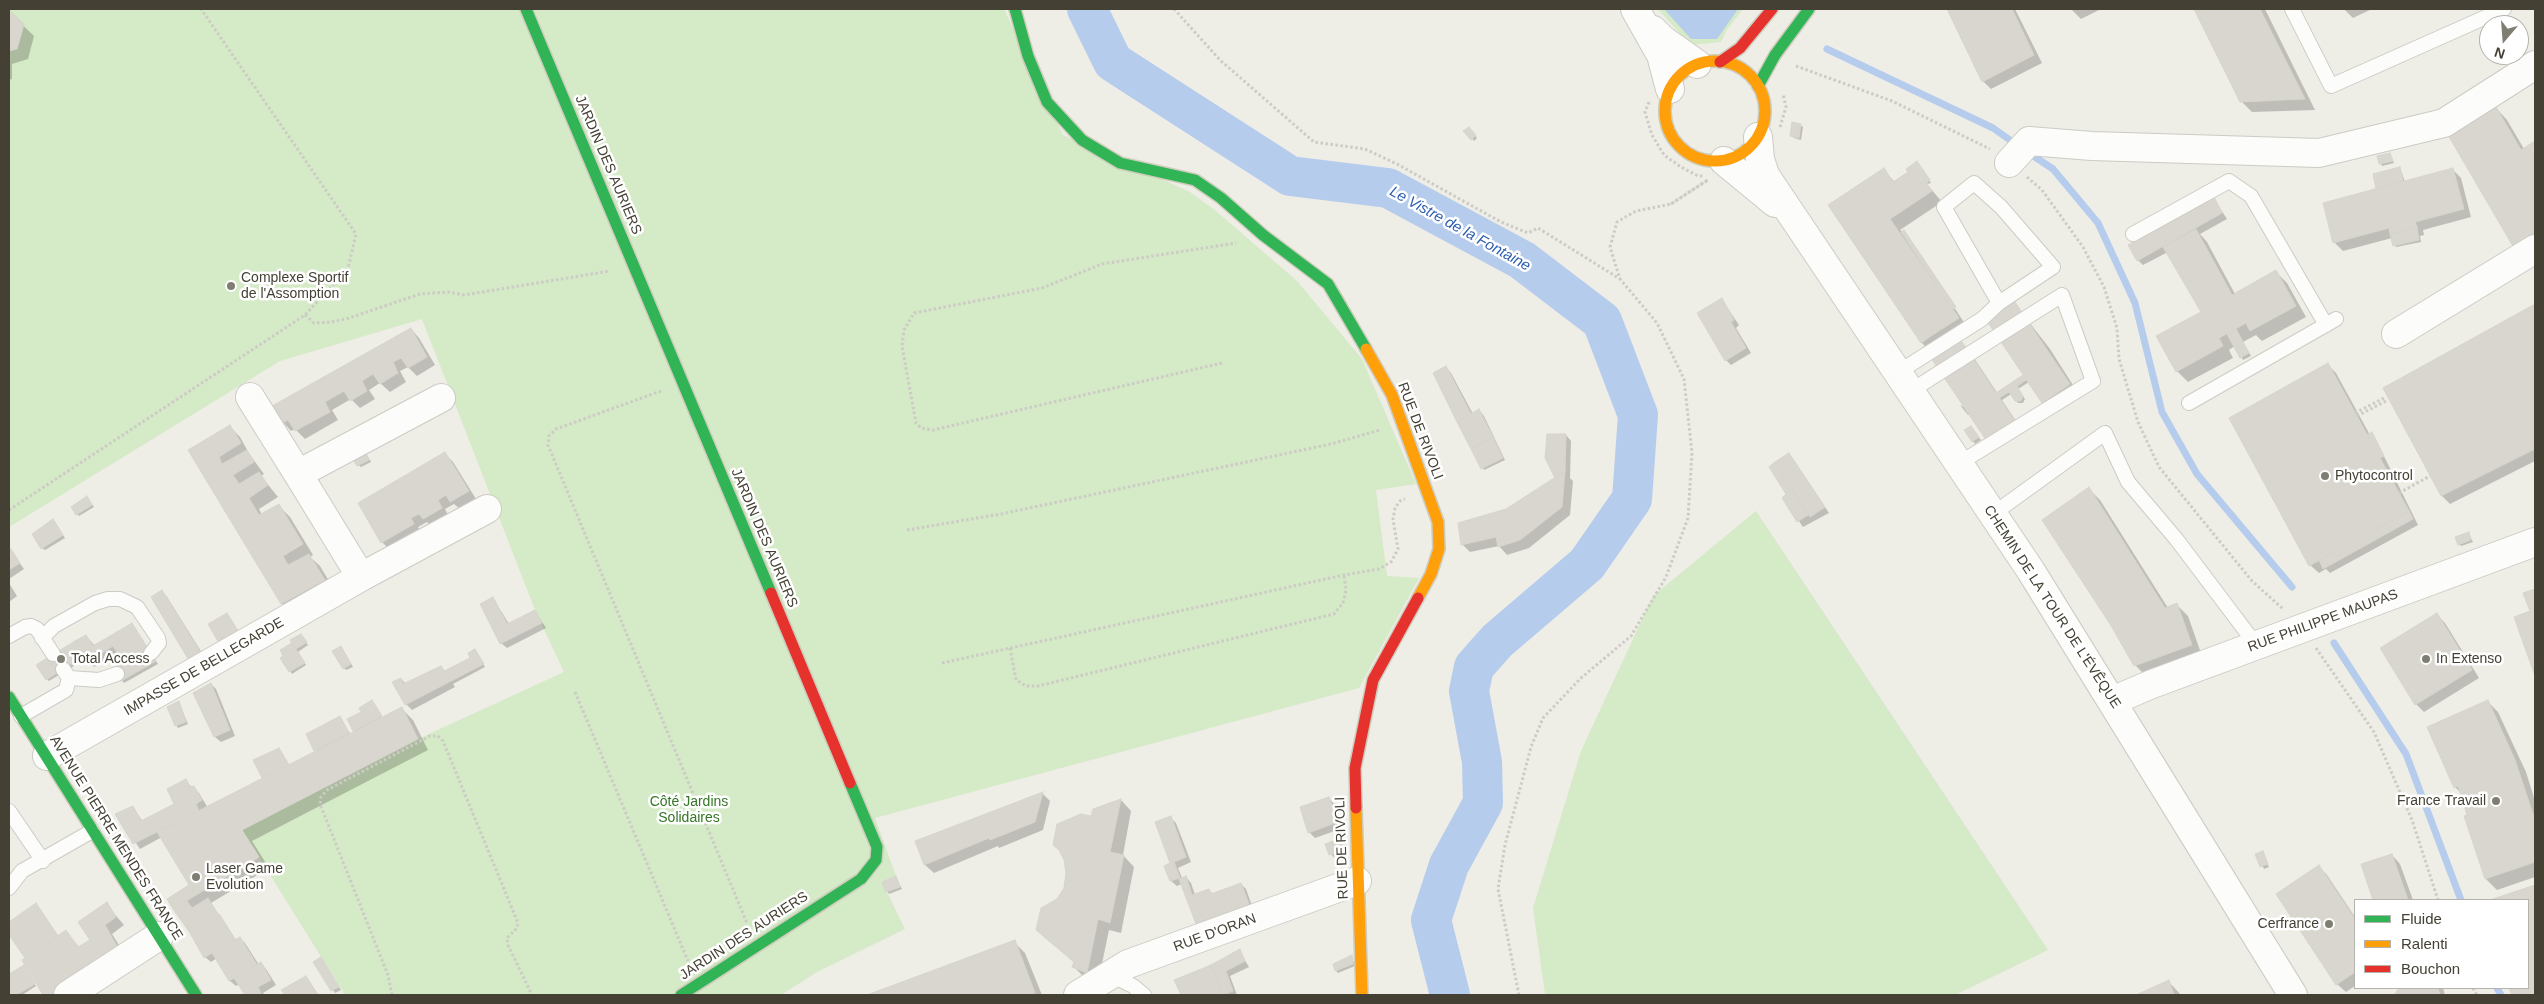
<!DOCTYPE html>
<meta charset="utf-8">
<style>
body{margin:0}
#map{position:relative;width:2544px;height:1004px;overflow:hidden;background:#eeede6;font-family:Arial,sans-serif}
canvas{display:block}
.frame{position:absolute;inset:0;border:10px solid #444134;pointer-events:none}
.legend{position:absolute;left:2354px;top:899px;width:175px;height:90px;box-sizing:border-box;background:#fff;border:1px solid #b4b3ae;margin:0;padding:6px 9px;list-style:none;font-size:15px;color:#444134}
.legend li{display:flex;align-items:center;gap:10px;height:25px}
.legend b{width:25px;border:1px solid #b4b3ae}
.north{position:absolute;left:2479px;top:15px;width:50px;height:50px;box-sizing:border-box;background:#fff;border:1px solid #b4b3ae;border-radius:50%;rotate:198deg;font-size:14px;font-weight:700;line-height:20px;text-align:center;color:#444134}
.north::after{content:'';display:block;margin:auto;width:18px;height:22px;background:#807d72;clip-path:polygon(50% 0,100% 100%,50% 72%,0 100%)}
</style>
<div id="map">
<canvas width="2544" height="1004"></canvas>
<div class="frame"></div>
<ul class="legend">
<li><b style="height:6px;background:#30b455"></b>Fluide</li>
<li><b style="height:6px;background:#ff9f0a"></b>Ralenti</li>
<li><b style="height:6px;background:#e5322d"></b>Bouchon</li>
</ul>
<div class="north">N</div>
</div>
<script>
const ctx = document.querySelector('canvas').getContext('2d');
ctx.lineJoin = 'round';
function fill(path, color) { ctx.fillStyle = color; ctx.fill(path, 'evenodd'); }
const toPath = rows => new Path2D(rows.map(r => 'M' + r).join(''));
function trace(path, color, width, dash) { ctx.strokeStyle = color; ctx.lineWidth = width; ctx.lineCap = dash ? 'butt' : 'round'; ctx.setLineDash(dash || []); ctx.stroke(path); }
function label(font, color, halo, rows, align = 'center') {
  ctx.font = font + ' Arial,sans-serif'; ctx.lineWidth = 5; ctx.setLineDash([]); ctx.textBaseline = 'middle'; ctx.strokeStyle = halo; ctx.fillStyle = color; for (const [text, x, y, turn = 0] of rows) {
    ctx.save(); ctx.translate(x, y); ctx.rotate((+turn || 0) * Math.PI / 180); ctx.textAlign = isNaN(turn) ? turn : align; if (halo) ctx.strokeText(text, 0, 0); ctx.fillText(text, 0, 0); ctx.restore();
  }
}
const green = toPath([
 [9,9,1004,9,1063,135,1190,192,1216,211,1297,281,1362,359,1416,484,1376,490,1387,576,1419,578,1359,688,875,818,896,876,882,882,905,929,817,972,781,995,345,995,242,830,418,739,564,672,535,610,422,319,280,361,9,527],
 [1658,9,1743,9,1726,31,1721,42,1690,45],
 [1756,511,2048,950,1955,995,1545,995,1533,908,1581,751,1653,596]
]);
const water = toPath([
 [1664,9,1738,9,1717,39,1691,39]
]);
const shadow = toPath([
 [1948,9,2015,9,2042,63,1991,89,1983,81],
 [2071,9,2101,9,2081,19],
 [2196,9,2265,9,2315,110,2252,112,2241,101],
 [2344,9,2372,9,2353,18],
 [9,12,34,36,28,59,12,64,12,79,9,80],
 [2496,108,2507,120,2524,149,2535,143,2535,253],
 [1800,125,1803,127,1801,140,1794,138,1792,136],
 [1469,128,1477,138,1474,141,1465,131],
 [2390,154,2394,163,2382,166,2378,157],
 [1919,165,1931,183,1927,184,1942,202,1900,230,1906,234,1969,330,1932,354,1922,343,1830,206,1883,170,1895,182],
 [2400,168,2405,182,2453,170,2461,178,2471,217,2423,230,2424,235,2420,236,2421,242,2396,247,2392,238,2343,251,2334,242,2378,190],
 [2214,199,2227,219,2200,234,2207,242,2235,294,2276,272,2287,283,2306,317,2262,341,2256,335,2243,342,2251,356,2243,360,2235,346,2229,350,2233,358,2188,382,2177,371,2203,312,2168,252,2143,265,2138,260],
 [1722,300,1739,325,1736,328,1751,353,1731,365,1726,360],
 [2015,304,2050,349,2078,393,2051,411,2029,382,2018,389,2025,399,2023,403,2018,403,2011,394,2002,400,2022,430,1970,414,1968,415,1960,405,1965,408,1960,341,1968,349,1998,394,2023,377,2028,380],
 [2535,305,2535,461,2450,504,2442,496,2384,388],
 [411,329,419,338,435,365,417,376,408,367,400,371,406,382,390,392,380,383,369,390,375,399,360,408,351,399,332,410,338,420,305,439,295,429,291,431,283,422],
 [2327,364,2336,373,2370,435,2374,436,2418,525,2330,573,2326,569,2319,573,2310,565],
 [1446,367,1451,373,1473,414,1479,410,1484,416,1505,460,1484,470],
 [229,426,240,437,250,455,264,474,261,476,278,497,259,509,262,515,279,506,290,517,313,555,310,557,320,566,335,591,293,615,282,604,190,450],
 [1973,430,1981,440,1975,444,1966,431],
 [1566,435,1571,441,1570,478,1573,481,1570,515,1529,548,1507,555,1499,546,1470,552,1462,544,1507,510,1557,478],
 [445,454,453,462,476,499,460,509,454,504,445,509,449,517,432,527,427,522,418,527,421,533,390,550,382,542],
 [1789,454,1829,513,1803,527,1783,498,1788,495,1770,467],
 [367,455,371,462,361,467,358,465],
 [2089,489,2100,500,2168,608,2177,605,2188,616,2202,656,2146,676,2135,665],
 [89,500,94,507,79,516,77,514],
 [55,523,65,538,45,550,42,548],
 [2468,533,2473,542,2461,546,2459,544],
 [11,551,24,569,9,579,9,552],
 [9,583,17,596,9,602],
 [2535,591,2535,672,2516,617,2531,612,2525,594],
 [162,592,167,597,207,661,152,598],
 [493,598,509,624,535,611,546,628,507,648,501,643],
 [2437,615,2445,623,2479,678,2424,712,2416,704],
 [131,624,158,664,124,683,114,668,125,662,118,652,94,667,87,658,49,681,47,679,76,642,86,636,95,646],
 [301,636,308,645,298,652,306,665,292,674,282,658,285,656,282,650],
 [343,650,353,667,346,670,344,668],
 [475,650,485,667,453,684,455,687,412,710,406,704,401,679,406,684,444,672,471,659],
 [211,684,216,689,235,736,221,742,215,737,194,694],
 [2487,701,2498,712,2526,772,2535,801,2535,877,2497,890,2486,879,2462,794,2455,787],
 [372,702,383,718,402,709,413,720,428,750,252,841,269,868,211,903,236,940,240,938,245,943,259,965,261,964,266,969,276,985,263,993,264,995,246,995,239,984,236,986,230,981,217,958,211,962,205,957,169,899,191,885,162,837,140,849,117,815,133,807,143,822,175,805,185,781,199,793,208,808,265,779,264,777,279,749,290,766,317,752,308,735,340,718,351,735,355,732,354,731,363,713],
 [179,703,188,724,178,728,176,725],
 [1042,793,1050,801,1043,830,999,848,998,846,934,873,925,865,916,842],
 [1329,798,1334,804,1343,828,1315,838,1309,832],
 [1121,800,1131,811,1123,855,1134,867,1121,933,1109,930,1098,983,1085,978,1074,967,1075,963,1049,940,1058,900,1065,888,1092,818],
 [1171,818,1176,823,1191,862,1178,868,1182,878,1186,877,1191,883,1195,895,1209,890,1214,895,1241,884,1246,889,1253,909,1202,929,1197,924,1182,884,1177,886,1171,881],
 [1345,838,1348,852,1333,857,1327,844],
 [2262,853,2269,867,2264,869,2257,855],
 [2392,855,2400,864,2413,900,2374,900,2362,865],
 [2319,867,2327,875,2355,917,2355,986,2346,992,2337,984],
 [896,878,902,889,889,894,887,891],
 [2535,886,2535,995,2513,995,2510,988,2528,988,2528,900,2494,900],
 [106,904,124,925,112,934,126,956,70,995,45,995,24,960,26,958,9,933,9,923,36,905,59,937,66,932,79,947,92,940],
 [1014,942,1025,953,1042,995,871,995],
 [1239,951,1249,967,1230,976,1237,995,1182,995,1176,980,1210,966],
 [1352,957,1355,966,1338,973,1336,971],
 [323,961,341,990,335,993,315,963],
 [24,966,36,986,22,995,9,995,9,976],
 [305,978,319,995,286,995,283,990],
 [2169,982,2181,995,2139,995],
 [2400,988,2443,988,2445,995,2398,995]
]);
const stream = toPath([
 [1827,49,1993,128,2017,145],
 [2026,151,2053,169,2098,223,2135,303,2162,412,2197,474,2292,587],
 [2334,643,2406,754,2461,900],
 [2497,988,2501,995]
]);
const river = toPath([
 [1087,9,1113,62,1290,176,1388,188,1522,260,1602,321,1638,415,1632,499,1587,564,1497,641,1474,667,1469,691,1482,762,1483,803,1449,865,1431,920,1450,995]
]);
const building = toPath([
 [1947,9,2012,9,2034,55,1982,82,1947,9],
 [2194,9,2260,9,2305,99,2240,102,2194,9],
 [9,10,24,24,17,49,9,51,9,10],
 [2496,107,2521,150,2535,141,2535,236,2514,248,2448,135,2496,107],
 [1792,122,1801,124,1799,138,1790,136,1792,122],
 [1469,127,1476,135,1471,140,1463,131,1469,127],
 [2390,153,2393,161,2379,164,2377,156,2390,153],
 [1917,161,1930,180,1927,183,1925,181,1921,184,1914,175,1911,177,1906,169,1917,161],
 [2400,167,2403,181,2376,189,2373,174,2400,167],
 [1884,168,1893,182,1908,172,1911,177,1914,175,1921,184,1925,181,1932,191,1890,219,1959,318,1945,327,1941,321,1930,328,1934,334,1921,343,1828,205,1884,168],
 [2453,168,2464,209,2415,222,2417,227,2390,234,2389,228,2333,243,2323,203,2453,168],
 [2214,197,2222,213,2137,261,2128,245,2214,197],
 [2417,227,2419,240,2393,246,2390,234,2417,227],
 [2196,229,2232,295,2276,270,2296,306,2250,331,2246,323,2219,338,2223,346,2176,372,2156,336,2201,312,2163,247,2196,229],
 [1904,230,1956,307,1953,310,1901,232,1904,230],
 [1722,298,1734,320,1731,322,1746,348,1725,361,1697,313,1722,298],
 [2015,302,2070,384,2042,403,1987,321,2015,302],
 [2535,304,2535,449,2441,496,2383,388,2535,304],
 [1941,321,1945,327,1934,334,1930,328,1941,321],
 [411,328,427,357,408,368,401,358,393,362,398,373,380,384,373,374,362,381,367,391,350,401,344,391,325,402,330,412,295,431,288,420,282,423,272,406,411,328],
 [2236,329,2249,353,2240,358,2227,334,2236,329],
 [1960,339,2015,421,1986,440,1931,358,1960,339],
 [2328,363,2409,511,2309,566,2229,418,2328,363],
 [1446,366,1471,414,1457,422,1433,373,1446,366],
 [2023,375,2026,380,2017,386,2023,396,2021,401,2015,401,2009,392,1999,398,1996,393,2023,375],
 [1479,409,1493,437,1471,449,1457,422,1479,409],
 [230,425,241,443,219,457,222,464,247,450,254,462,233,475,239,484,259,472,268,485,249,498,259,515,279,504,303,544,283,556,288,565,309,554,325,580,281,604,188,450,230,425],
 [1971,426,1979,437,1972,442,1964,430,1971,426],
 [2372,432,2384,456,2380,458,2367,435,2372,432],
 [1547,434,1566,434,1565,471,1555,478,1545,458,1547,434],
 [1493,437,1503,458,1481,469,1471,449,1493,437],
 [365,451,369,460,357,466,352,457,365,451],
 [445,452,469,491,450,502,446,495,438,500,442,508,423,519,419,514,411,518,414,524,381,543,358,503,445,452],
 [1789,453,1825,507,1810,517,1775,462,1789,453],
 [1775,462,1808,515,1797,522,1782,498,1786,494,1769,467,1775,462],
 [1565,471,1562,507,1520,540,1498,547,1496,537,1461,545,1458,523,1506,509,1565,471],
 [2089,487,2165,608,2177,603,2192,645,2134,666,2110,624,2042,520,2089,487],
 [87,496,92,505,76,515,71,507,87,496],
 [2409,511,2413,519,2323,569,2319,560,2409,511],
 [53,519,63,535,41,549,32,534,53,519],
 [2469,532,2471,540,2458,545,2455,537,2469,532],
 [11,549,20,563,9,570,9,550,11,549],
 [2535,589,2535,676,2514,617,2530,611,2523,593,2535,589],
 [162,590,202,655,190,662,151,597,162,590],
 [493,597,507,624,535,610,542,623,500,644,480,604,493,597],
 [227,613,240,634,220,645,208,624,227,613],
 [2437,613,2472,670,2415,705,2380,648,2437,613],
 [132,623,147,647,123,662,113,646,88,662,75,641,86,635,93,646,132,623],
 [301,634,307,642,296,649,290,640,301,634],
 [75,641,84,656,46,680,36,665,75,641],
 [292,643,305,663,289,672,280,658,283,656,280,650,292,643],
 [341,646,351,664,343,669,332,651,341,646],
 [147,647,156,661,121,681,113,668,147,647],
 [475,649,484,664,451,681,444,671,470,658,468,653,475,649],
 [441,666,451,681,405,705,392,682,401,678,403,684,441,666],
 [211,683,230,730,214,737,193,693,211,683],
 [372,700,382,716,353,731,347,719,361,712,359,708,372,700],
 [2488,700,2515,760,2535,820,2535,862,2485,879,2464,816,2467,815,2458,786,2454,788,2427,727,2488,700],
 [179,701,186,722,175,726,167,707,179,701],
 [402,707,418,739,242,830,259,857,173,909,167,899,189,885,157,832,402,707],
 [340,716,349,733,314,751,306,734,340,716],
 [279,748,289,765,262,778,253,760,279,748],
 [186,779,190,787,194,786,202,800,196,804,199,811,133,844,115,814,133,806,141,821,174,804,167,789,186,779],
 [1043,792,1035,822,990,840,989,838,924,865,915,841,1043,792],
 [1329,797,1338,822,1308,833,1300,807,1329,797],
 [1121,799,1110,852,1124,855,1110,923,1098,919,1087,973,1072,967,1074,962,1036,930,1041,908,1057,899,1064,888,1066,873,1064,860,1059,850,1053,845,1057,824,1081,814,1091,816,1093,809,1121,799],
 [1171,816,1186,857,1174,862,1180,878,1170,881,1164,866,1170,863,1155,822,1171,816],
 [1345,837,1346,850,1329,855,1325,844,1345,837],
 [2263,851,2268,864,2260,867,2255,854,2263,851],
 [2392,854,2408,900,2373,900,2361,864,2392,854],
 [2319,865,2355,919,2355,972,2336,985,2276,894,2319,865],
 [896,876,900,887,886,892,882,882,896,876],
 [1186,876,1192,895,1209,889,1211,894,1241,883,1249,904,1196,924,1179,879,1186,876],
 [2535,885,2535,995,2512,995,2509,988,2528,988,2528,900,2490,900,2535,885],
 [208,898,219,916,190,933,173,909,187,901,192,908,208,898],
 [107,902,116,917,105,925,118,948,50,995,43,995,22,960,66,930,78,947,90,940,78,922,107,902],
 [36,903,58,936,25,958,9,935,9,922,36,903],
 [220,915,235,939,204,958,190,933,220,915],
 [240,937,257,965,229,981,212,953,240,937],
 [1015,940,1035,993,1029,995,867,995,1015,940],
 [1240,949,1245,961,1226,971,1233,991,1223,995,1211,965,1240,949],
 [1352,955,1353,964,1335,971,1333,964,1352,955],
 [321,957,339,987,331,991,313,962,321,957],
 [261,962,271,980,258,987,261,993,257,995,245,995,234,978,261,962],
 [24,965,35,984,16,995,9,995,9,974,24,965],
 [1211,965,1223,995,1181,995,1174,980,1211,965],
 [306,976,318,995,285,995,281,990,306,976],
 [2169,980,2174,995,2136,995,2169,980],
 [2399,988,2438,988,2440,995,2395,994,2399,988]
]);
const path = toPath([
 [1174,9,1220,60,1314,142,1365,149,1397,164,1501,222,1528,233,1538,228,1620,279],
 [1796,66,1892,101,1990,149],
 [1649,102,1645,112,1652,135,1664,155,1681,167,1698,176,1704,176],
 [1780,127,1786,107,1783,94],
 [2027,177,2042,190,2083,247,2104,287,2117,328,2119,359,2138,422,2159,467,2252,581,2283,609],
 [1671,204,1708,180],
 [305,315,314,323,331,322,346,319,420,294,448,292,464,295,610,271],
 [1222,363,933,430,921,428,916,423,902,346,904,330,914,313,1042,288,1102,264,1236,243],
 [661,391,556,429,549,436,548,445,747,923],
 [2355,413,2386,397],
 [2357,416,2388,400],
 [2399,493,2430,476],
 [9,510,305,315,348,269,356,234,201,9],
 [907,530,1001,514,1331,444,1380,430],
 [1010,648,1016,680,1026,686,1038,686,1334,614,1343,603,1346,590,1344,575],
 [2316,648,2374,732,2412,820,2438,900],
 [942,663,1344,575,1379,569,1391,562,1398,549,1393,519,1395,508,1400,501,1405,499],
 [575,692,688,961],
 [2473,988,2477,995],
 [392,995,388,975,320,804,321,797,327,790,430,736,438,736,443,741,518,923,517,928,507,938,508,945,532,995],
 [1519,995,1498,889,1505,845,1531,747,1543,718,1581,678,1631,636,1666,577,1688,518,1692,453,1684,379,1657,323,1620,279,1610,247,1617,222,1636,211,1671,204,1709,179]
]);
const lane = toPath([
 [2292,9,2331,86,2504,9],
 [1974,183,2001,207,2053,267,1999,303,1944,207,1974,183],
 [2133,234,2229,181,2251,196,2326,325],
 [1897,373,1982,319,1999,303],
 [1909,392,2062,295,2093,381,1958,464],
 [2189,403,2336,319],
 [1993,514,2105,433,2128,482,2177,540,2257,646],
 [9,636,25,627,31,626,37,629,53,654],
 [42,638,54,626,95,603,108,599,120,599,137,607,158,638,159,643,151,653],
 [69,678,99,680,117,674],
 [21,716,66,690,69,678,63,669],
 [9,811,43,861],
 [9,888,22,871,92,831],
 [1110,975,1133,986,1144,995]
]);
const street = toPath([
 [1635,9,1661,55,1670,89],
 [1653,30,1663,40,1697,64],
 [1758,137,1760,159,1765,175,2031,571,2293,995],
 [1724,161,1775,203],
 [2009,163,2029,141,2092,146,2319,153,2444,123,2535,65],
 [2396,334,2535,249],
 [250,397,298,474],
 [361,577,298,474,441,398],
 [2112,701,2152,684,2535,542],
 [47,756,361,577,487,509],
 [68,995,159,936],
 [1078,995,1128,964,1357,881]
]);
const fast = toPath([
 [526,9,771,593],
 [1015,9,1028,56,1047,102,1082,140,1120,163,1195,180,1221,198,1263,235,1328,284,1366,349],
 [1758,86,1775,55,1809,9],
 [9,697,196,995],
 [681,995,861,879,876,860,877,847,850,783]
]);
const slow = toPath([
 '1665 111a50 50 0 1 1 100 0a50 50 0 1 1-100 0Z',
 [1366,349,1392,395,1438,522,1439,549,1431,574,1418,598],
 [1356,808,1362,995]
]);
const jam = toPath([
 [1720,62,1740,48,1772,9],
 [771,593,850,783],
 [1356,808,1355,768,1373,680,1418,598]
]);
const markers = [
 [231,286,5,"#807d72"],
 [2325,476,5,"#807d72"],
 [61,659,5,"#807d72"],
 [2426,659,5,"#807d72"],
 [2496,801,5,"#807d72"],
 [196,877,5,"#807d72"],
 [2329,924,5,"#807d72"]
];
const streetNames = [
 ["JARDIN DES AURIERS",608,165,67],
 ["RUE DE RIVOLI",1420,431,69],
 ["JARDIN DES AURIERS",764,538,67],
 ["CHEMIN DE LA TOUR DE L'ÉVÊQUE",2052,607,57],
 ["RUE PHILIPPE MAUPAS",2323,621,-20],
 ["IMPASSE DE BELLEGARDE",204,667,-30],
 ["AVENUE PIERRE MENDES FRANCE",116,838,58],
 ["RUE DE RIVOLI",1342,848,-92],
 ["RUE D'ORAN",1215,933,-20],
 ["JARDIN DES AURIERS",744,936,-33]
];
const poiNames = [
 ["Complexe Sportif",241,278],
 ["de l'Assomption",241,294],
 ["Phytocontrol",2335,476],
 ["Total Access",71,659],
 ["In Extenso",2436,659],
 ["France Travail",2486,801,"right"],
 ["Laser Game",206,869],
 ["Evolution",206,885],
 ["Cerfrance",2319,924,"right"]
];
const parkNames = [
 ["Côté Jardins",689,802],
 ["Solidaires",689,818]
];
const waterNames = [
 ["Le Vistre de la Fontaine",1460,229,29]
];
fill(green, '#d5eac6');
fill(water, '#b6cced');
fill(shadow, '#0003');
trace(stream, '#b6cced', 7);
trace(river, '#b6cced', 40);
fill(building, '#d8d6cf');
trace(building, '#d6d5cc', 1);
trace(lane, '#cccbc4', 16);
trace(street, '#cccbc4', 30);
trace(fast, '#ceccbd', 14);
trace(slow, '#ceccbd', 14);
trace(jam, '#ceccbd', 14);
trace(path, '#cdcbc5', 3, [2.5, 2.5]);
trace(lane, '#fcfcfb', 14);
trace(street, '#fcfcfb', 28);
trace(fast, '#30b455', 11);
trace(slow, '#ff9f0a', 11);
trace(jam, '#e5322d', 11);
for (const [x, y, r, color] of markers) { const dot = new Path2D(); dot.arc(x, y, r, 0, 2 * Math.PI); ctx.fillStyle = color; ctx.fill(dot); trace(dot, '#fff', 2); }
label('14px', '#444134', '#fff', streetNames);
label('14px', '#444134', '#fff', poiNames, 'left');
label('14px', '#357627', '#fff', parkNames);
label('italic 15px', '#2c5eb0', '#fff', waterNames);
</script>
